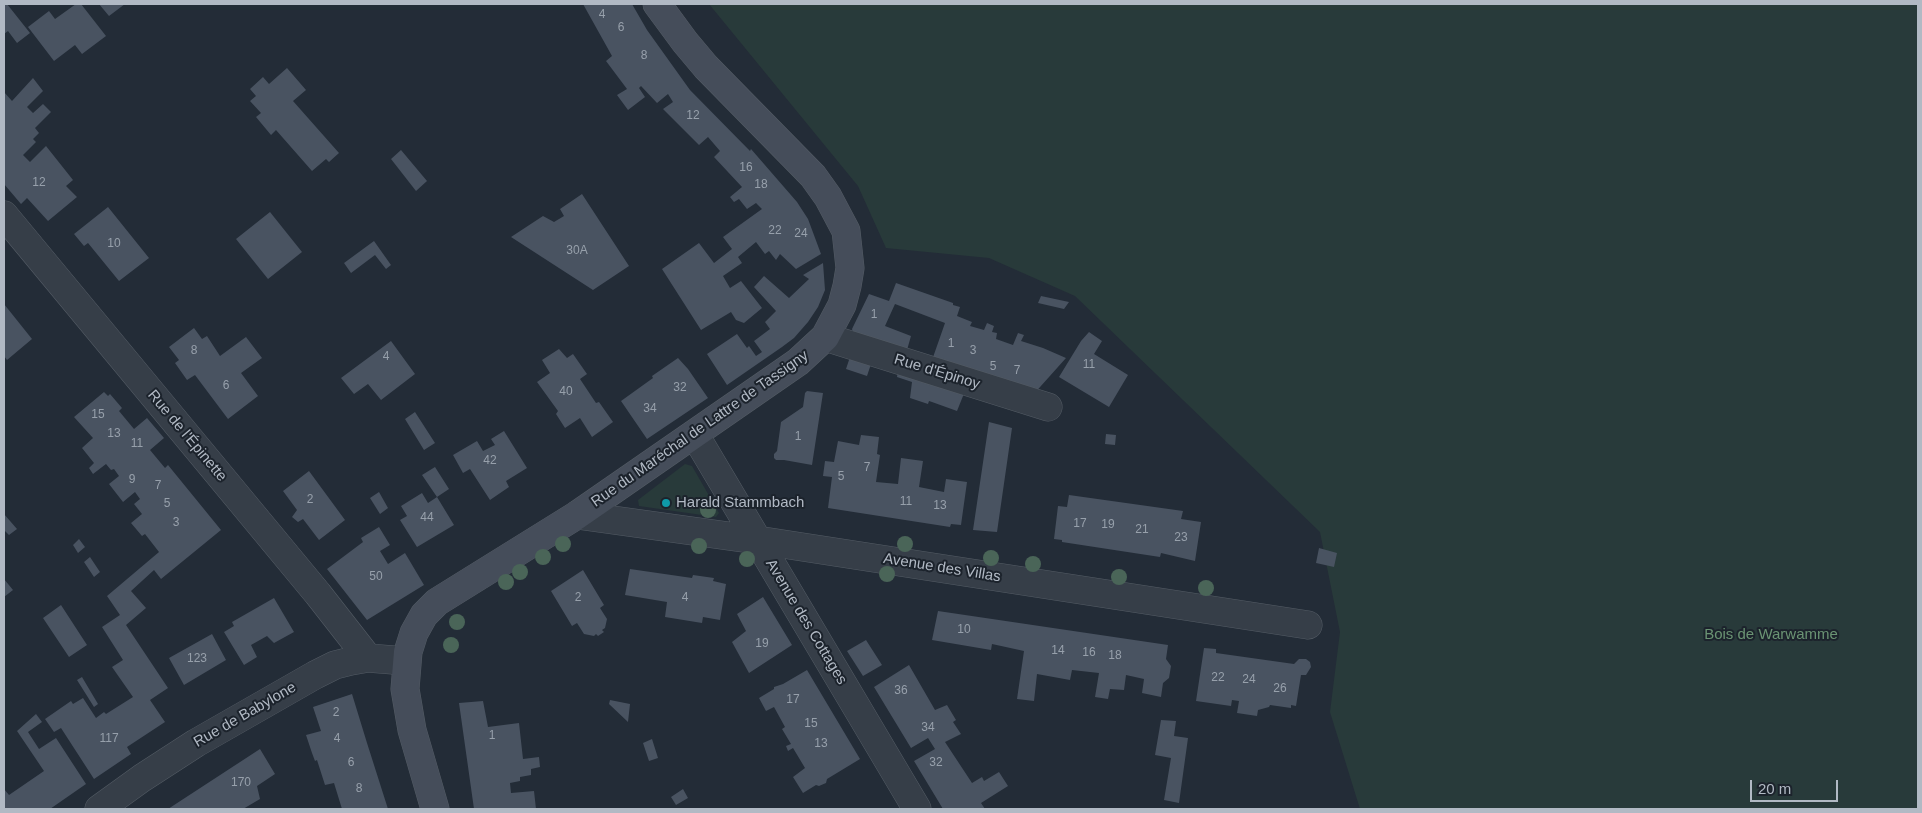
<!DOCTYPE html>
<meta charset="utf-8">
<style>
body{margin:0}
#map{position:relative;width:1922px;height:813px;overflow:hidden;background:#232c37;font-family:Helvetica,sans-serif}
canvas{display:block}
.frame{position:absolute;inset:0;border:5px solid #b1b9c4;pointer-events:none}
.scale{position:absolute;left:1750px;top:780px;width:88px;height:22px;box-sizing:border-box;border:2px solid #b1b9c4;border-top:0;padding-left:6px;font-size:15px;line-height:18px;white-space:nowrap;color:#b1b9c4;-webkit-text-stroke:4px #1c232c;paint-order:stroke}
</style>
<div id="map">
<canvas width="1922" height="813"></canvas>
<div class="frame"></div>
<div class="scale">20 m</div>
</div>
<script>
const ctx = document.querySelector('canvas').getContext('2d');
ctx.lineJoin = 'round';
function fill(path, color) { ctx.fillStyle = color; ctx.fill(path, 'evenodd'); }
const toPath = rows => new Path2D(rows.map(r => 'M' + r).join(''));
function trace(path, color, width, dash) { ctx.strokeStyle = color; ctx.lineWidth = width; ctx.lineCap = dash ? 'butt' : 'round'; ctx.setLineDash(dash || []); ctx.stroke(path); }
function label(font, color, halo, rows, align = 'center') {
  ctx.font = font + ' Helvetica,sans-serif'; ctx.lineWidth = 4; ctx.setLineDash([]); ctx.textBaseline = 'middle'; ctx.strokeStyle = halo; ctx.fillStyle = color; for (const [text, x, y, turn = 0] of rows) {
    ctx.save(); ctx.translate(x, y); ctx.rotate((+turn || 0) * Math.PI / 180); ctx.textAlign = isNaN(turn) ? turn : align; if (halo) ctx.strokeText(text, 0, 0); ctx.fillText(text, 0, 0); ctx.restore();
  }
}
const green = toPath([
 [709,4,1918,4,1918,809,1360,809,1330,712,1340,632,1320,532,1075,296,989,258,886,248,858,186],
 [685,464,692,466,719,513,716,517,639,506,638,500]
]);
const building = toPath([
 [4,4,7,4,30,33,17,43,8,31,4,34],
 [76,4,81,4,106,36,82,54,75,45,54,61,28,27,49,11,55,19],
 [99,4,125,4,109,16],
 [583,4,632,4,647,30,690,90,750,151,751,149,797,202,808,219,821,254,796,269,780,254,776,260,769,251,765,254,756,242,738,257,742,263,723,276,730,288,741,281,762,308,744,323,736,320,731,312,701,330,662,269,699,243,714,263,732,249,723,237,762,209,756,203,747,209,739,199,734,202,730,197,742,187,714,157,720,151,708,137,699,145,663,109,673,102,668,94,657,103,641,86,639,88,645,97,628,110,617,95,627,89,606,61,612,56],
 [287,68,306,90,293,101,339,153,329,162,326,159,312,171,276,130,271,135,256,117,261,113,250,101,256,96,250,89,263,77,269,84],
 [33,78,43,91,27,107,33,113,43,104,51,112,35,128,39,133,33,139,36,142,23,155,30,162,46,146,73,180,66,186,77,197,48,221,27,198,21,204,4,184,4,92,12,101],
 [401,150,427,181,416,191,391,159],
 [582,194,629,266,593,290,511,237,543,216,554,222,564,216,560,209],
 [108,207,149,258,119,281,88,243,84,246,74,234],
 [270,212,302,252,268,279,236,239],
 [374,241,391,265,386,269,375,255,351,273,344,263],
 [823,263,825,290,818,307,808,322,794,338,782,347,727,385,707,354,737,334,747,348,749,346,756,356,762,352,754,341,770,329,765,322,776,311,754,287,764,276,789,298,809,279,803,275],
 [896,283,953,303,953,305,960,307,957,316,972,322,970,326,984,330,987,323,994,326,992,332,997,333,996,339,1013,345,1018,333,1024,335,1021,341,1043,348,1066,358,1032,396,931,363,945,323,895,304,885,326,911,336,907,350,855,338,852,329,869,294,889,301],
 [1041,296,1069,302,1064,309,1038,303],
 [4,304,32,339,7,360,4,356],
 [194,328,202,339,207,336,220,356,246,337,262,358,241,373,258,396,228,419,195,375,187,380,175,363,179,360,169,347],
 [1089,332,1102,341,1094,354,1128,375,1109,407,1059,377,1081,341],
 [391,341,415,374,381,400,368,384,354,394,341,378],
 [559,349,567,358,573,354,587,374,580,379,596,403,599,402,613,422,592,437,580,418,565,428,556,414,558,411,537,382,550,373,542,360],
 [851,354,872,361,867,376,846,369],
 [678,358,688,369,708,398,647,439,621,401,653,378,652,376],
 [898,370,965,391,957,411,932,402,929,401,928,404,910,398,912,382,897,377],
 [807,391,823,393,812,465,784,460,776,460,774,458,774,454,777,451,781,422,803,407,805,393],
 [104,392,108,396,110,394,122,408,119,411,134,429,147,418,164,438,150,450,165,468,168,465,221,530,161,579,154,570,131,591,146,608,126,625,168,688,150,700,165,722,127,747,131,754,94,779,61,728,54,732,45,719,71,701,73,704,83,698,96,718,104,712,106,714,133,697,112,667,123,660,102,627,120,615,107,596,159,552,145,534,142,536,131,523,142,514,134,504,140,499,135,492,123,502,109,484,119,476,114,469,111,470,106,464,93,474,89,468,94,463,82,448,93,438,74,417],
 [415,412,435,443,424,450,405,419],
 [989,422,1012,428,997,532,973,530],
 [504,431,527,468,506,481,509,487,490,500,470,469,463,473,453,455,477,441,483,451,495,445,491,439],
 [1106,434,1116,435,1115,445,1105,444],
 [861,435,879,437,877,454,880,455,876,482,898,484,901,458,923,461,919,487,944,492,946,479,967,482,961,525,951,524,950,527,828,508,832,477,823,476,825,461,834,462,838,441,859,445],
 [435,467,449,489,437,497,454,525,417,547,400,520,407,516,401,506,422,493,428,503,437,497,422,475],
 [309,471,345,520,319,540,303,519,298,522,292,517,297,510,283,491],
 [379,492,388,508,380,514,370,498],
 [1069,495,1183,511,1181,519,1201,522,1195,561,1161,553,1160,557,1062,542,1062,540,1054,539,1058,506,1067,507],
 [4,514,17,529,9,535,4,530],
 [379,527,390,545,380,551,388,564,405,553,424,585,367,620,327,569,363,542,361,538],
 [79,539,85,547,78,553,73,545],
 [1319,548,1337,553,1334,567,1316,563],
 [90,557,100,572,94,577,84,562],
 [630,569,692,578,693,575,714,578,713,581,726,584,720,620,703,617,702,623,665,617,667,602,625,595],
 [583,570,604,605,600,608,607,619,605,628,602,630,604,632,598,636,596,634,594,636,584,634,577,623,572,626,551,591],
 [4,579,13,590,4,597],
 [763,597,792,645,749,673,732,642,746,631,737,614],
 [274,598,294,632,274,643,267,636,251,645,257,657,244,665,224,632,234,626,232,622],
 [61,605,87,645,69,657,43,618],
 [938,611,1168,645,1166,659,1171,666,1169,678,1163,683,1161,697,1142,693,1144,679,1126,675,1124,690,1110,689,1108,699,1095,697,1099,673,1072,670,1070,680,1037,674,1034,701,1017,699,1024,651,992,644,991,650,932,640],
 [212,634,226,660,184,685,169,658],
 [866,640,882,665,863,676,847,651],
 [1204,648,1216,649,1216,653,1294,664,1299,659,1306,659,1310,662,1311,667,1306,675,1301,675,1296,706,1291,705,1291,708,1270,705,1269,707,1258,710,1257,716,1237,713,1239,701,1232,700,1231,706,1196,701],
 [909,665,935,710,947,705,956,720,953,722,961,734,945,742,972,783,982,777,984,781,999,772,1008,786,981,803,985,809,943,809,914,761,935,749,928,738,911,748,874,687],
 [807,670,860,759,827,779,826,783,819,786,816,785,803,793,793,777,805,768,793,748,788,751,786,746,791,744,782,729,785,727,774,707,766,711,759,698,774,689,774,687,783,684],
 [82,677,98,704,94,707,77,680],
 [352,694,367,743,388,809,342,809,334,783,325,785,317,760,315,761,312,753,306,735,321,731,313,707],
 [610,700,630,704,628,722,609,704],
 [483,701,488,727,519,723,523,759,539,757,540,767,531,769,531,775,520,777,520,781,510,783,511,793,534,791,536,809,474,809,459,703],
 [36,714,42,722,28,732,39,749,56,738,86,784,50,809,6,809,4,807,4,789,9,795,44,771,17,731],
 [1161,720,1176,721,1174,736,1188,738,1179,803,1164,800,1171,758,1155,755],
 [652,739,658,758,649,761,643,743],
 [260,749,275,774,257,786,260,799,243,809,168,809],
 [683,789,688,798,676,805,671,797]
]);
const street = toPath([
 [4,215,318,594,368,658],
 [825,337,1048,407],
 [695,435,917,809],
 [577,515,757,540,1308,625],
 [99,809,142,778,196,743,315,675,335,665,351,661,368,658,406,661]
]);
const secondary = toPath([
 [435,809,412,730,405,689,408,652,414,633,424,615,437,602,577,515,798,362,825,337,842,305,847,286,850,268,846,231,828,197,813,176,706,67,685,42,657,4]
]);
const trees = [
 [708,510],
 [563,544],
 [905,544],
 [699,546],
 [543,557],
 [991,558],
 [747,559],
 [1033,564],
 [520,572],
 [887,574],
 [1119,577],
 [506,582],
 [1206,588],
 [457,622],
 [451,645]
];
const markers = [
 [666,503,5,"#0f9aa8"]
];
const numberNames = [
 ["4",602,15],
 ["6",621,28],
 ["8",644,56],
 ["12",693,116],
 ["16",746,168],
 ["12",39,183],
 ["18",761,185],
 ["22",775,231],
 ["24",801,234],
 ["10",114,244],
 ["30A",577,251],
 ["1",874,315],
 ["1",951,344],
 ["8",194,351],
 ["3",973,351],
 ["4",386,357],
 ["11",1089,365],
 ["5",993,367],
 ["7",1017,371],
 ["6",226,386],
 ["32",680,388],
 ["40",566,392],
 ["34",650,409],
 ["15",98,415],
 ["13",114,434],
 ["1",798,437],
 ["11",137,444],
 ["42",490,461],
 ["7",867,468],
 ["5",841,477],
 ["9",132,480],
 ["7",158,486],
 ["2",310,500],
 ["11",906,502],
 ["5",167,504],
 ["13",940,506],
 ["44",427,518],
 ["3",176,523],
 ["17",1080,524],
 ["19",1108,525],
 ["21",1142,530],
 ["23",1181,538],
 ["50",376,577],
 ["2",578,598],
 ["4",685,598],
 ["10",964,630],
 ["19",762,644],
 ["14",1058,651],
 ["16",1089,653],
 ["18",1115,656],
 ["123",197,659],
 ["22",1218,678],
 ["24",1249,680],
 ["26",1280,689],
 ["36",901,691],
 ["17",793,700],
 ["2",336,713],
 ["15",811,724],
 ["34",928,728],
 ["1",492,736],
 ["117",109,739],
 ["4",337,739],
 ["13",821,744],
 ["6",351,763],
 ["32",936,763],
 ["170",241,783],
 ["8",359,789]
];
const streetNames = [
 ["Rue d'Épinoy",937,372,17],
 ["Rue du Maréchal de Lattre de Tassigny",700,429,-35],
 ["Rue de l'Épinette",187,436,50],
 ["Avenue des Villas",942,568,9],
 ["Avenue des Cottages",806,622,59],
 ["Rue de Babylone",245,715,-30]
];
const poiNames = [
 ["Harald Stammbach",676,503]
];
const parkNames = [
 ["Bois de Warwamme",1771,635]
];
fill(green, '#283a3a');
fill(building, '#495361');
trace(street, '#545c65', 29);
trace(secondary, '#545c65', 29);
trace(street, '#363e48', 28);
trace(secondary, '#454d5a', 28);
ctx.fillStyle = '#4a6558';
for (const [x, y] of trees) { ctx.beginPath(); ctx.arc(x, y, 8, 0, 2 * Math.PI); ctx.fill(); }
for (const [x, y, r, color] of markers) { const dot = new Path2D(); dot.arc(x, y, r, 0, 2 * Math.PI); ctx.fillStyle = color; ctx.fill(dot); trace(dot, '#1c232c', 2); }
label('12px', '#97a0ab', null, numberNames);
label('15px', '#b1b9c4', '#1c232c', streetNames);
label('15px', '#b1b9c4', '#1c232c', poiNames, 'left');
label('15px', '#6a9373', '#1c232c', parkNames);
</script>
